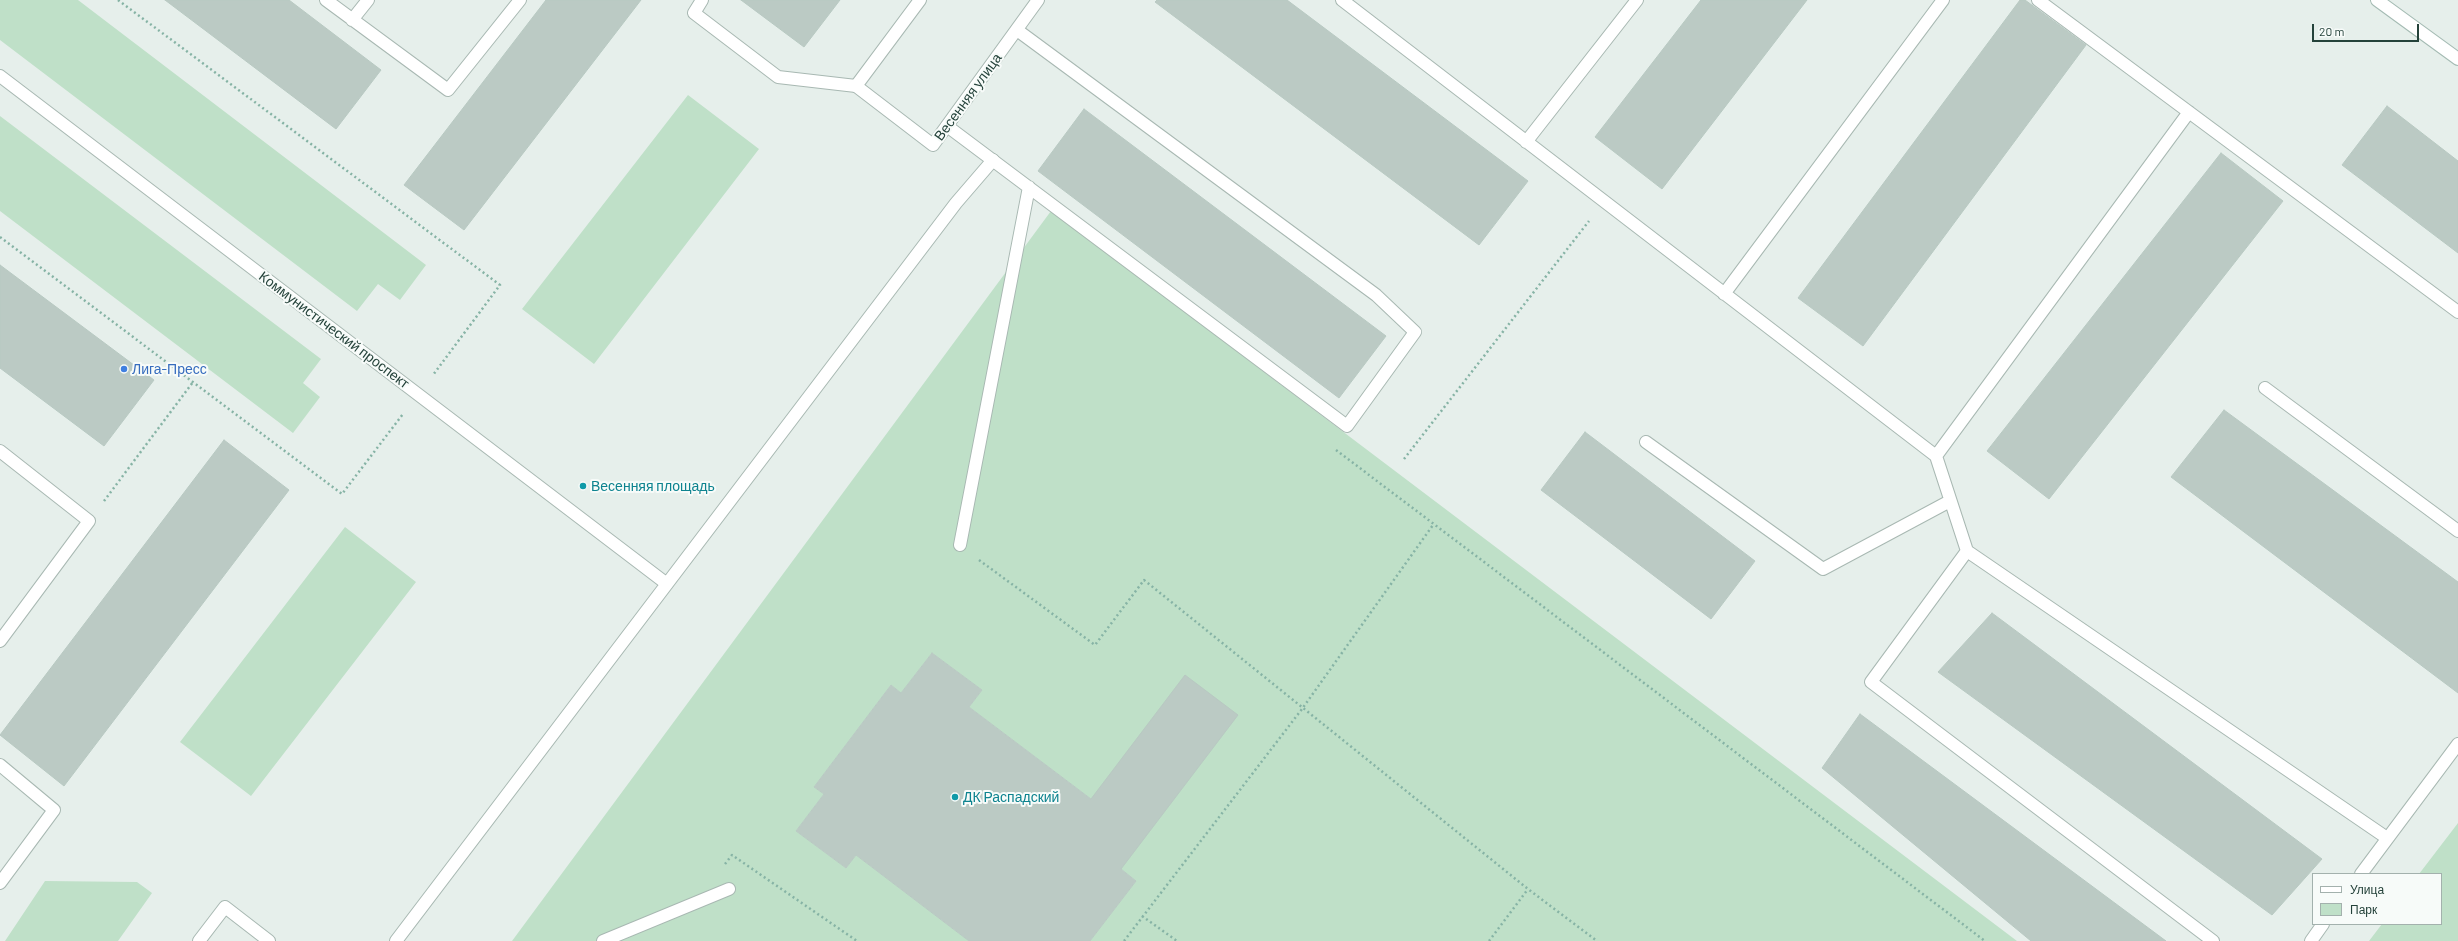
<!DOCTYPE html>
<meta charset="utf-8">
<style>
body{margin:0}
#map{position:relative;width:2458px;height:941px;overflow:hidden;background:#e6efeb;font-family:Barlow,sans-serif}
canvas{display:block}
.legend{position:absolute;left:2312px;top:873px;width:130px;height:52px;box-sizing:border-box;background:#f7fbf9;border:1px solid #a3b1ad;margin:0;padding:5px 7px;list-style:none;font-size:12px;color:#24423a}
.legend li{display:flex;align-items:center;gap:8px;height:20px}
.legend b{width:20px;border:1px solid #a3b1ad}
.scale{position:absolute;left:2312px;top:24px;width:107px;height:18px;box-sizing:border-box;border:2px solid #24423a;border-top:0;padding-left:5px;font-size:12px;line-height:14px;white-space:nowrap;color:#24423a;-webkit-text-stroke:3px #f7fbf9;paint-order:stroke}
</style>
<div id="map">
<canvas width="2458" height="941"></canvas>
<ul class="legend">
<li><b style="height:5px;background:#fff"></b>Улица</li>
<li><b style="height:11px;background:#bfe0c8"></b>Парк</li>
</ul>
<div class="scale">20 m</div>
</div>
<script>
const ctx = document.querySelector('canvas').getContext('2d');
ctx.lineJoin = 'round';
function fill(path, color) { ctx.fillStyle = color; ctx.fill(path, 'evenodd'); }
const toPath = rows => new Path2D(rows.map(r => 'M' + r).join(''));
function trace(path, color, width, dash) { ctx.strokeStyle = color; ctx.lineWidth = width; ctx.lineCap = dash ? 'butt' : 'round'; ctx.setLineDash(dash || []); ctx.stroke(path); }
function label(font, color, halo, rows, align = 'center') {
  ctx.font = font + ' Barlow,sans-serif'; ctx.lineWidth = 4; ctx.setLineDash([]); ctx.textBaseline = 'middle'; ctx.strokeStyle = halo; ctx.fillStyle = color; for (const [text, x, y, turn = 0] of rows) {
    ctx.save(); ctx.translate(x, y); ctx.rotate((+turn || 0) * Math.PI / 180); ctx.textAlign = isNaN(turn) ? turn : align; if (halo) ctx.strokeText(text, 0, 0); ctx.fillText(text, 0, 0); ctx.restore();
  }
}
const green = toPath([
 [0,0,78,0,426,265,400,300,378,284,357,311,0,40],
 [688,95,759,149,594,364,522,309],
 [0,116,321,359,303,383,320,397,293,433,0,211],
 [1051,211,2017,941,1090,941,1136,881,1121,869,1091,799,969,707,982,690,932,653,901,693,891,685,814,787,824,794,796,831,846,868,856,855,969,941,512,941],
 [345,527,416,582,251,796,180,742],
 [2458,823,2458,941,2369,941,2382,924,2441,924,2441,874,2419,874],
 [45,881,137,882,152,893,118,941,5,941]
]);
const building = toPath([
 [165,0,289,0,381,70,336,129,165,0],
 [546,0,641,0,464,230,404,185,546,0],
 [741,0,840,0,804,47,741,0],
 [1157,0,1287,0,1528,181,1479,245,1155,2,1157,0],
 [1701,0,1807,0,1662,189,1595,137,1701,0],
 [2020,0,2025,0,2086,45,1863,346,1798,298,2020,0],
 [2387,106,2458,161,2458,253,2342,165,2387,106],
 [1084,109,1386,336,1339,398,1038,171,1084,109],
 [2221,153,2283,201,2049,499,1987,451,2221,153],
 [0,265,154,380,104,446,0,368,0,265],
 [2224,410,2458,582,2458,693,2171,477,2224,410],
 [1585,432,1755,561,1711,619,1541,490,1585,432],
 [224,440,289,490,64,786,0,735,224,440],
 [1992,613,2322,859,2272,915,1938,672,1992,613],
 [932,653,982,690,969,707,1091,799,1185,675,1238,715,1121,869,1136,881,1090,941,969,941,856,855,846,868,796,831,824,794,814,787,891,685,901,693,932,653],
 [1860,714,2166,941,2031,941,1822,768,1860,714]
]);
const path = toPath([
 [118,0,500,285,433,375],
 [0,237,342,494,403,414],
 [1336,450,1985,941],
 [1404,459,1589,221],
 [104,501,193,382],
 [979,560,1095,645,1144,580,1528,889,1597,941],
 [725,864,732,855,857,941],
 [1142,916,1177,941],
 [1124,941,1302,709,1433,525],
 [1489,941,1528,889]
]);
const lane = toPath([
 [326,0,448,90,520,0],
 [702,0,694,13,778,77,856,86],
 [1342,0,1936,456,1967,551,2387,838],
 [2038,0,2458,312],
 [352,20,368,0],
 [947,126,1347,426,1415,332,1376,295,1017,30],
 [1526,142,1637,0],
 [1724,294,1943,0],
 [2265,388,2458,531],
 [1646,442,1823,569,1950,501],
 [0,451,89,521,0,641],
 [1936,456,2189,112],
 [960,545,1029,187],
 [1967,551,1871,682,2213,941],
 [0,765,54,810,0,883],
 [2361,874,2458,744],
 [603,941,729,889],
 [2311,941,2323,924]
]);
const street = toPath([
 [920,0,856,86,933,145,1038,0],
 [0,76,667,584],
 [199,941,225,907,269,941],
 [396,941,956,203,993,160]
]);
const secondary = toPath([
 [2377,0,2458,59]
]);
const markers = [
 [124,369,4,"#3f7fe0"],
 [583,486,4,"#0f9aa8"],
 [955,797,4,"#0f9aa8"]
];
const streetNames = [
 ["Весенняя улица",968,97,-54],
 ["Коммунистический проспект",334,330,37]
];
const shopNames = [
 ["Лига-Пресс",132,369]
];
const cultureNames = [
 ["Весенняя площадь",591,486],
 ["ДК Распадский",963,797]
];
fill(green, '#bfe0c8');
fill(building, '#bbcac4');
trace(building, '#b8c9c2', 1);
trace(lane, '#a8b8b2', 14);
trace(street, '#a8b8b2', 14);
trace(secondary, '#a4bbb3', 14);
trace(path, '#86b3a5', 2.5, [2, 3]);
trace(lane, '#fff', 12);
trace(street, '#fff', 12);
trace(secondary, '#fff', 12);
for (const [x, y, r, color] of markers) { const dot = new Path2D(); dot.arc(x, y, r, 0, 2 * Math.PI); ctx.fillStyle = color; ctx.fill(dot); trace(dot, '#f7fbf9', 1.5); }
label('14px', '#24423a', '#f7fbf9', streetNames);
label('14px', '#366cbe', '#f7fbf9', shopNames, 'left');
label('14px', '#0d838f', '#f7fbf9', cultureNames, 'left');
</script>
